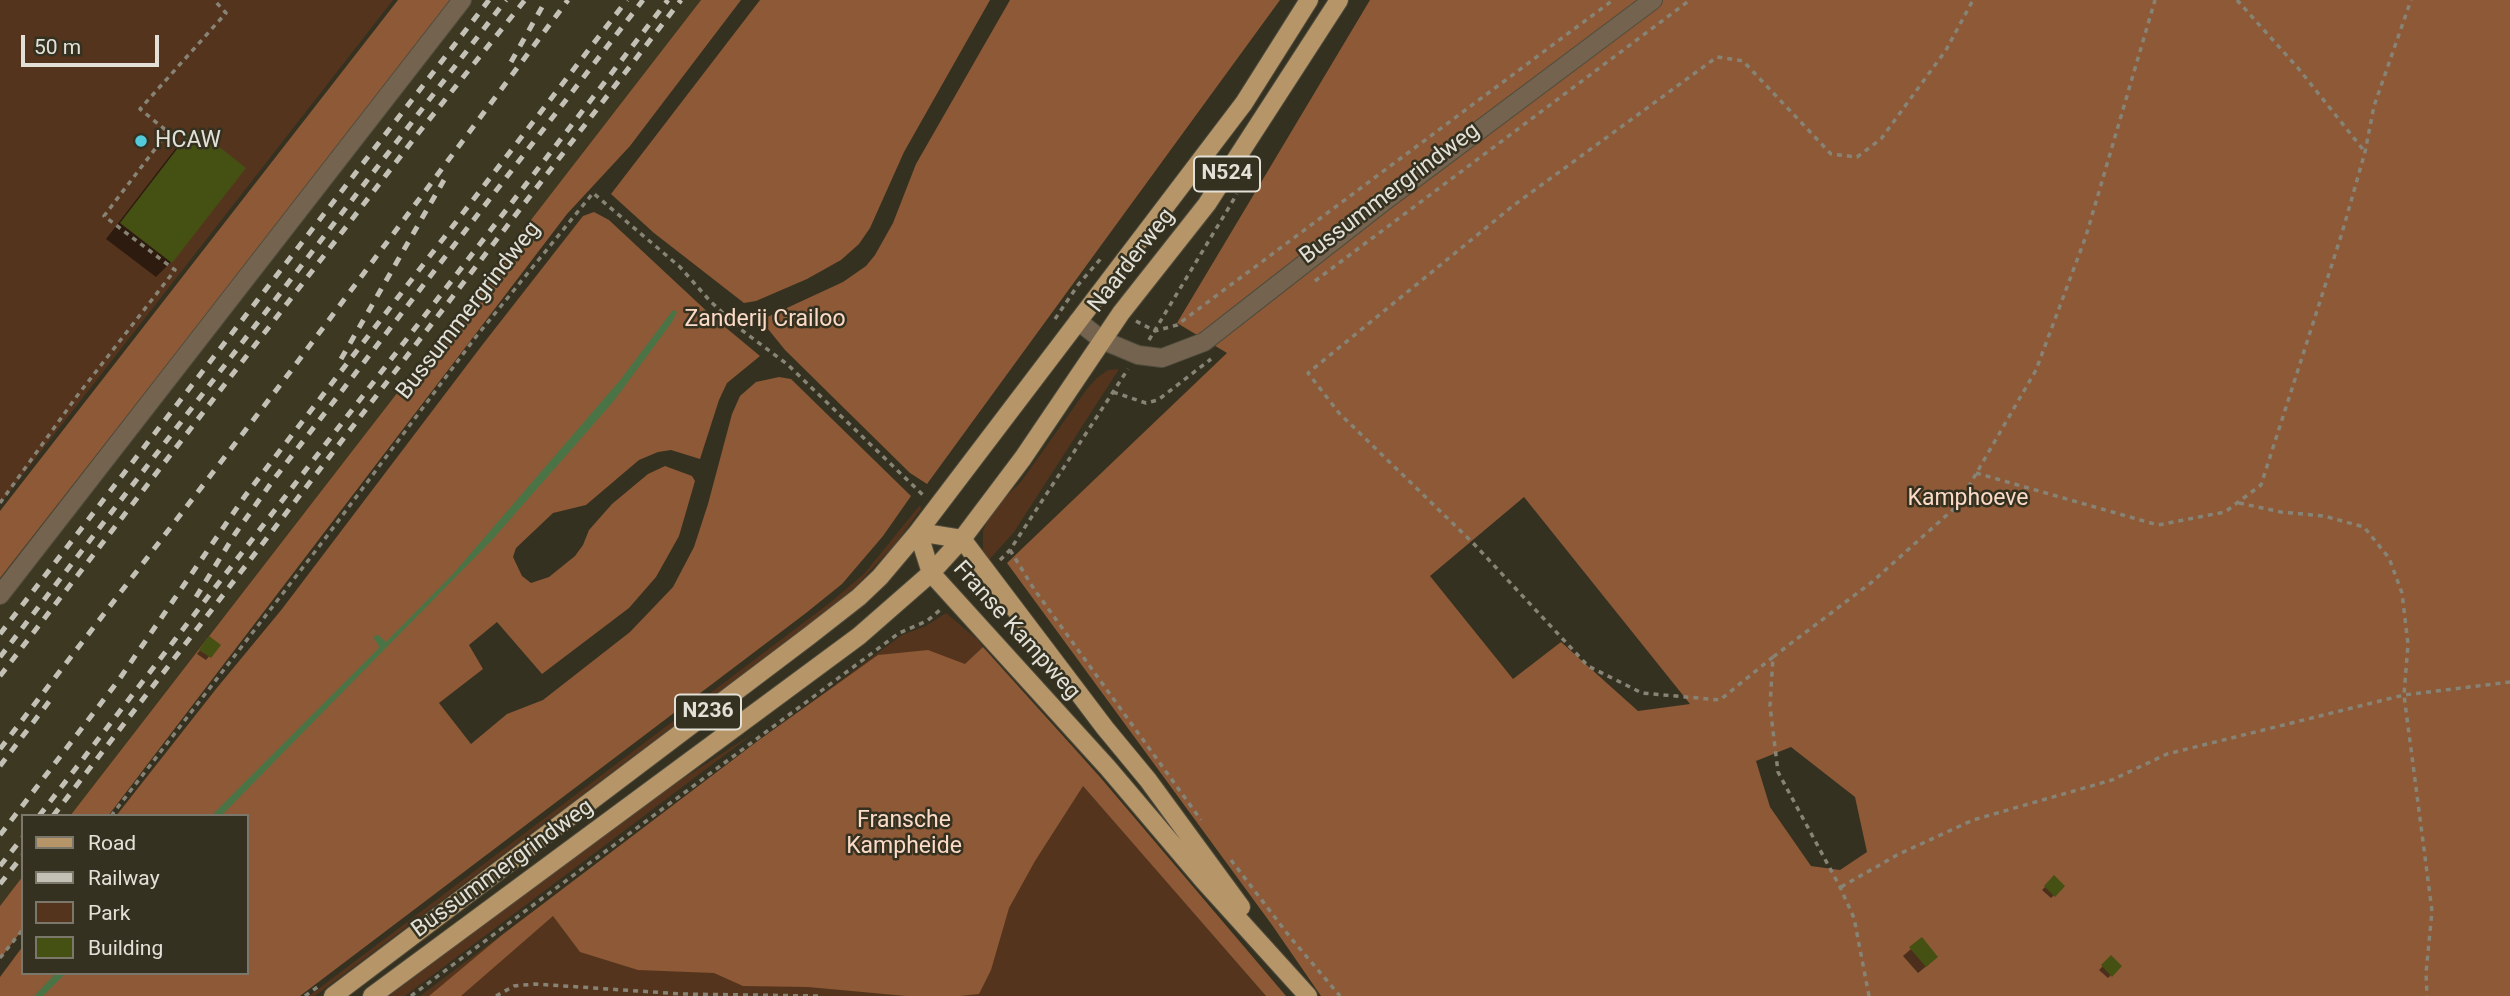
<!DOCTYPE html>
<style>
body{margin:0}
#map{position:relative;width:2510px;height:996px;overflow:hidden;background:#353121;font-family:Roboto,sans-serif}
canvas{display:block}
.legend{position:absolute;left:21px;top:814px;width:228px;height:161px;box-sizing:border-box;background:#353121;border:2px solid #7b776a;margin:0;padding:9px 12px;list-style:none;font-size:21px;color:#e3e1d7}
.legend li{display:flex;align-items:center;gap:14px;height:35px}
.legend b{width:35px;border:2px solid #7b776a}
.scale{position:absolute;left:21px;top:35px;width:138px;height:32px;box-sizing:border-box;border:4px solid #e3e1d7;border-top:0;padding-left:9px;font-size:21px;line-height:24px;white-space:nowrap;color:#e3e1d7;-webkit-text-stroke:5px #353121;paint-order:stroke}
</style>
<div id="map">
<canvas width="2510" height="996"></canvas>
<ul class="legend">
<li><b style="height:9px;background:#b69669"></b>Road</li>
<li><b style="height:9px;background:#c3c1b6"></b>Railway</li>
<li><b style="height:19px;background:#55341d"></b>Park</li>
<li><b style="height:19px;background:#455113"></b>Building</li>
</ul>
<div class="scale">50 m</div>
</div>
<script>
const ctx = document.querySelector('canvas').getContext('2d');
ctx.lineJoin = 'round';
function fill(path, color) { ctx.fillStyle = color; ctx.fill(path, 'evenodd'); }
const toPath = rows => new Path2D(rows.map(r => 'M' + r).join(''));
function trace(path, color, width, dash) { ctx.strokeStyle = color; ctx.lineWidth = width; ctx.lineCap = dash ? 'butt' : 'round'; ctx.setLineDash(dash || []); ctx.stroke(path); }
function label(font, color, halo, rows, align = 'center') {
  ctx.font = font + ' Roboto,sans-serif'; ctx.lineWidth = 5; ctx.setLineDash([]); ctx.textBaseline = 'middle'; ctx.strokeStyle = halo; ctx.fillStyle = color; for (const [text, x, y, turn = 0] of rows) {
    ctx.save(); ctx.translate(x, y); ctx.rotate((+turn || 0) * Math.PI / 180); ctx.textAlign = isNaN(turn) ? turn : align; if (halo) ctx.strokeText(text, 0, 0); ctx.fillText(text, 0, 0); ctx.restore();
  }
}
const built = toPath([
 [452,0,701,0,70,816,23,816,23,876,0,906,0,578]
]);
const green = toPath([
 [0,0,393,0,0,504],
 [1119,369,1014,532,988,561,983,550,983,531,992,510,1020,483,1087,389,1097,378,1108,370],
 [920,505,921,509,895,544,856,586,818,617,315,996,309,996,831,602,864,574],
 [946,613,978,640,983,647,966,664,1083,786,1266,996,420,996,902,635,926,626],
 [754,733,405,996,389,996,659,794]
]);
const forest = toPath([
 [398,0,452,0,0,578,0,511],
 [701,0,741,0,630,146,567,214,108,816,70,816],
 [760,0,990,0,904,152,870,228,859,244,841,260,807,279,756,301,744,303,654,233,611,194],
 [1010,0,1280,0,927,484,910,473,785,350,764,324,763,319,843,282,866,266,875,255,893,223,916,164],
 [1370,0,2510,0,2510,996,1321,996,1272,925,1007,563,1227,353,1177,323],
 [1524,497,1690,704,1638,711,1561,642,1513,679,1430,576],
 [1791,747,1855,797,1867,852,1840,870,1811,866,1770,807,1756,761],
 [594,212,609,220,713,317,760,356,727,383,719,400,700,459,671,450,658,452,639,460,586,505,553,513,516,548,513,557,522,576,531,583,549,577,575,556,583,545,589,530,612,504,648,474,665,466,692,476,695,481,679,536,656,577,629,608,542,674,497,622,469,645,483,669,439,703,471,744,507,714,543,700,630,632,673,587,694,547,708,504,732,414,740,396,756,382,779,377,791,379,911,496,883,536,842,584,806,613,300,996,0,996,0,977,23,946,23,973,247,973,247,816,116,816,216,689,282,609,483,344,583,216],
 [983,647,1100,777,1286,996,1266,996,1083,786,1035,861,1009,908,991,970,979,994,960,996,906,996,808,987,743,986,714,973,638,970,580,952,553,916,461,996,429,996,502,935,759,740,878,655,928,650,965,664],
 [23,876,23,929,0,959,0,906]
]);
const water = toPath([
 [673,310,677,312,672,322,613,402,492,540,221,816,211,816,378,649,379,646,373,637,378,635,386,642,453,574,621,379],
 [56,973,66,973,43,996,34,996]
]);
const shadow = toPath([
 [194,129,244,168,171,262,156,277,106,239,179,144],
 [206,642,218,645,206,660,197,654],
 [2054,878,2063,886,2051,898,2042,890],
 [1911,949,1929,964,1918,973,1903,956],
 [2111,958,2120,966,2108,978,2099,970]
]);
const building = toPath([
 [194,127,246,168,172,263,120,223],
 [209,636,221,645,211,658,199,650],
 [2054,875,2065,886,2055,897,2044,886],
 [1922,937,1938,957,1926,967,1909,947],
 [2111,955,2122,966,2112,977,2101,965]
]);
const path = toPath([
 [2237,0,2298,68,2365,152],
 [1315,281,1690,0],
 [1055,319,1078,285,1103,256],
 [1136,321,1155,331,1177,325,1613,0],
 [1149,340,1237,194],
 [1113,392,1146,403,1158,400,1211,359],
 [1976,473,2158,525,2225,512,2261,485,2342,233,2365,152,2374,106,2411,0],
 [0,503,77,396,175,270,104,216,168,132,140,109,226,13,214,0],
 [2239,503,2281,512,2324,516,2364,527,2389,558,2402,593,2408,644,2404,695,2432,911,2426,973,2427,996],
 [1010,550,1034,589,1201,820],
 [1000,560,1010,550,1128,369],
 [1773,657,1720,700,1642,693,1588,666,1474,544,1339,413,1308,373,1514,205,1717,57,1743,61,1831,154,1857,157,1881,139,1946,50,1973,0],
 [111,816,324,540,475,338,593,193,680,267,710,301,739,328,787,364,924,496],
 [1231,860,1290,937,1340,996],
 [1841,887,1897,855,1973,820,2112,780,2167,754,2404,695,2510,682],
 [0,958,23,929],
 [305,996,319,986],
 [411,996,899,633,927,621,940,610],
 [496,996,514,986,535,984,682,994,818,996],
 [1869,996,1854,918,1840,887,1778,772,1770,706,1773,657,1872,582,1958,505,2036,370,2086,236,2155,0]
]);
const minor = toPath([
 [1078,321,1102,340,1138,355,1162,358,1204,342,1386,200,1653,0],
 [0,595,462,0]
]);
const major = toPath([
 [918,532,931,573,1108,768,1203,880,1308,996],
 [918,532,962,539,1105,728,1148,780,1241,907],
 [333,996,809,636,859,597,880,577,918,532,1244,103,1309,0],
 [372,996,859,636,931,573,962,539,1023,458,1121,313,1207,204,1339,0]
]);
const rail = toPath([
 [511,62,546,0],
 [341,359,444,180],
 [196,597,235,534,274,479,643,0],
 [0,634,489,0],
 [0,657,506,0],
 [0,676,420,131,525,0],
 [0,749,284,380,568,0],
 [0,766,54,695],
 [39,816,668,0],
 [53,816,681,0],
 [0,835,118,681,245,496,627,0],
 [0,866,23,837],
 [0,884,23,855]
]);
const markers = [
 [141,141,7,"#53cbdb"]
];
const shields = [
 [1227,174,66],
 [708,712,66]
];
const shieldNames = [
 ["N524",1227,174],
 ["N236",708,712]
];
const poiNames = [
 ["HCAW",155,141]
];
const streetNames = [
 ["Bussummergrindweg",1390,194,-37],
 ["Naarderweg",1132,261,-52],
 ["Bussummergrindweg",469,311,-52],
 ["Franse Kampweg",1016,631,48],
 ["Bussummergrindweg",503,869,-36]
];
const parkNames = [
 ["Zanderij Crailoo",765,320],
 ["Kamphoeve",1968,499],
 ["Fransche",904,821],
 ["Kampheide",904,847]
];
fill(built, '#3c3821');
fill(green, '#55341d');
fill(forest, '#8d5936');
fill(water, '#4b7446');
fill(shadow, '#0007');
fill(building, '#455113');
trace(minor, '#514d3e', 20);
trace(major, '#514d3e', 20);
trace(path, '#878476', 3.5, [5, 5]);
trace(minor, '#74644f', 18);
trace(major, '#b69669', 18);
trace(rail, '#c3c1b6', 5, [9, 9]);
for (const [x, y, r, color] of markers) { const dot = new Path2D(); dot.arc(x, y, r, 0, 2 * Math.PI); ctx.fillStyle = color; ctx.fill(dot); trace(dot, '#353121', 2.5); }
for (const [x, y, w] of shields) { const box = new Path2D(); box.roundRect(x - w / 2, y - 17.5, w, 35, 5); ctx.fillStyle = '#353121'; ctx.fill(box); trace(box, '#e3e1d7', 2); }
label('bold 21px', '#e3e1d7', null, shieldNames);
label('23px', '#e3e1d7', '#353121', poiNames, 'left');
label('23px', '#e3e1d7', '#353121', streetNames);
label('23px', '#fbdac6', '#353121', parkNames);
</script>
